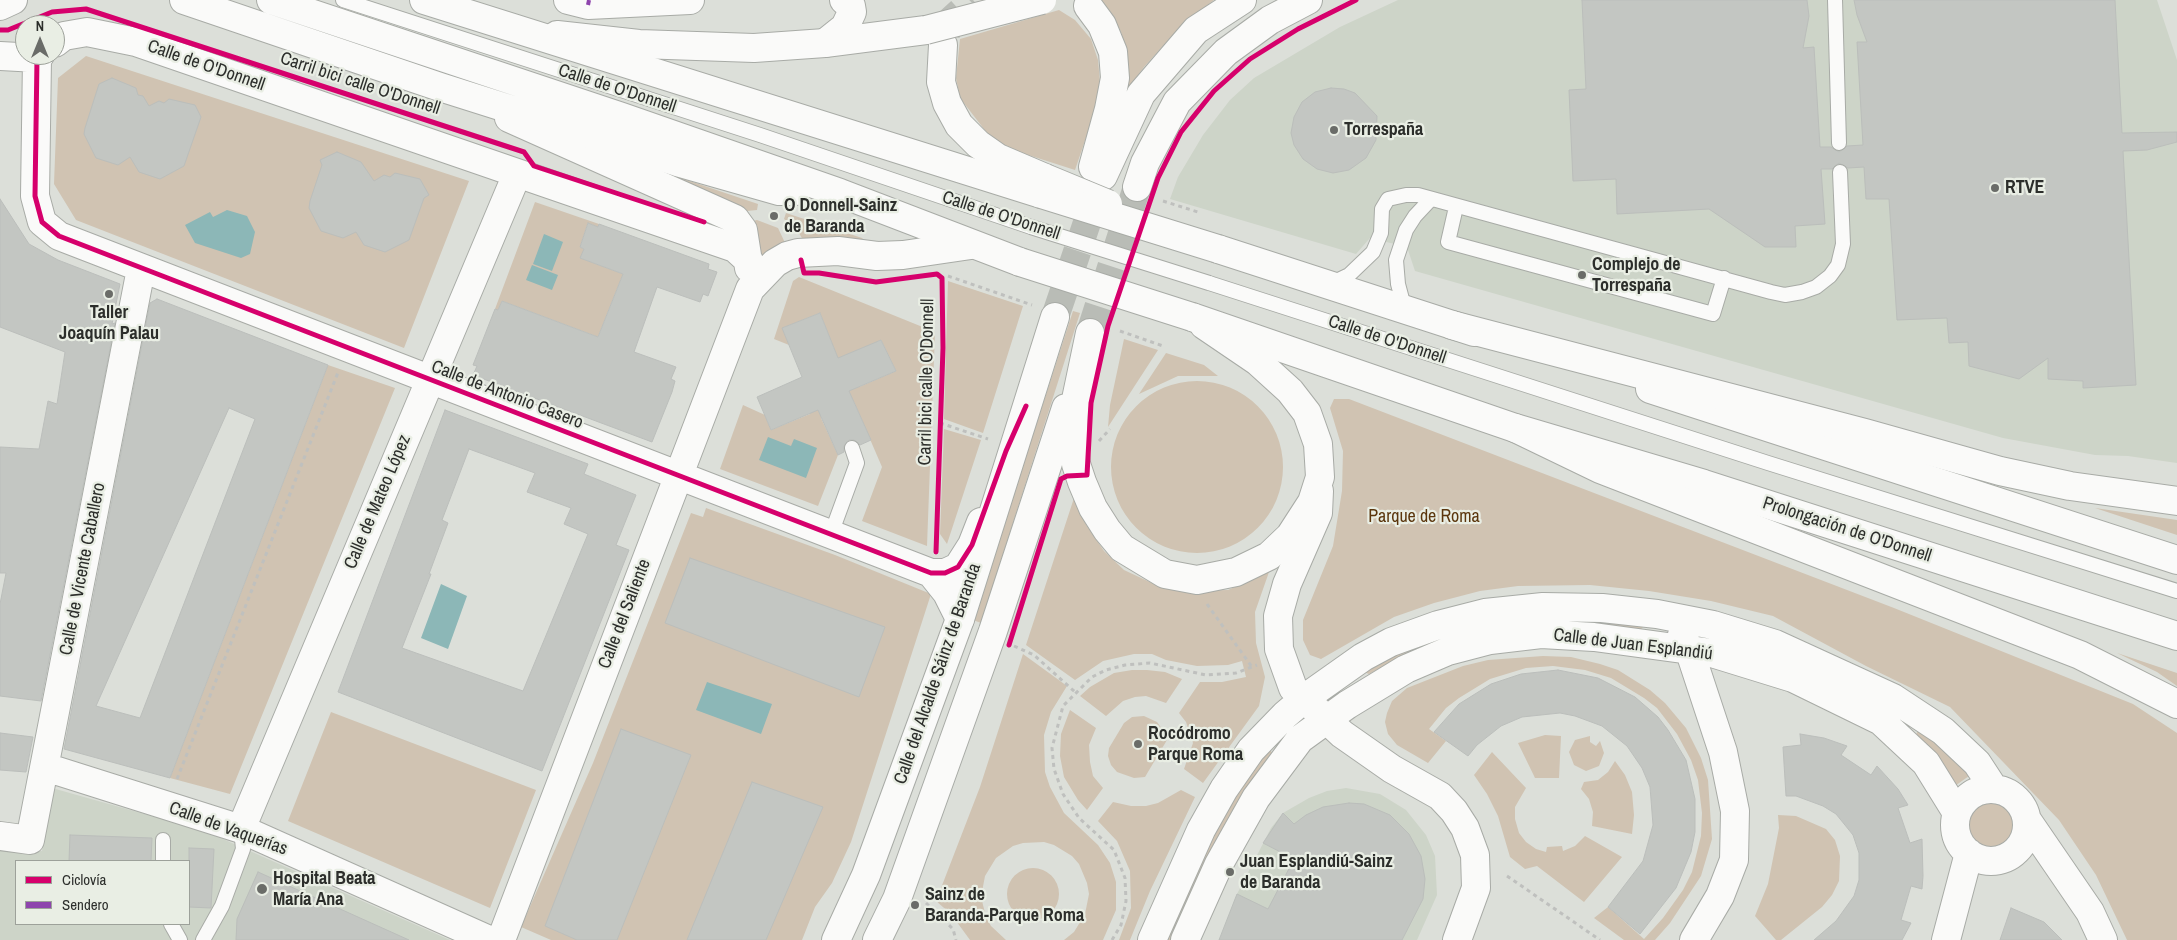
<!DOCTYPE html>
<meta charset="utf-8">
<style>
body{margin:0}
#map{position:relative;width:2177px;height:940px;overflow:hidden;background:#dcdfd9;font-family:"Archivo Narrow",sans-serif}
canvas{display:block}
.legend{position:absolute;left:15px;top:860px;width:175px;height:65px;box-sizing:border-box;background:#e9eee4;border:1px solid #9da19a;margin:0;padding:6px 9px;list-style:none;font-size:15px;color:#2c2e2b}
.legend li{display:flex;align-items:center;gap:10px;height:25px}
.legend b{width:25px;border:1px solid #9da19a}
.north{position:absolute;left:15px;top:15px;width:50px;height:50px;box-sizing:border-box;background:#e9eee4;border:1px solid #9da19a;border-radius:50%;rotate:0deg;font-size:14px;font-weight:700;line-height:20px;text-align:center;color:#2c2e2b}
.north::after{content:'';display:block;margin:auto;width:18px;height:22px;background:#6a6c68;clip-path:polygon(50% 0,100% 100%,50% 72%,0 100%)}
</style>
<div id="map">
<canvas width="2177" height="940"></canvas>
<ul class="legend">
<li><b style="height:6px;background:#d6006c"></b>Ciclovía</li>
<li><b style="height:6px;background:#8e44ad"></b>Sendero</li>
</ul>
<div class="north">N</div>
</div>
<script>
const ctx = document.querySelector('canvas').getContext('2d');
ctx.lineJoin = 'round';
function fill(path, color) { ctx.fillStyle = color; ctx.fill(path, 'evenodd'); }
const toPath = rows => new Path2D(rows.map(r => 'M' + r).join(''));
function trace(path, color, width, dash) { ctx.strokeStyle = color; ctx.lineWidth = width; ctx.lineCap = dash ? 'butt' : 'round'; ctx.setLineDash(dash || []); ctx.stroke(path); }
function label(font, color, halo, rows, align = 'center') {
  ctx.font = font + ' "Archivo Narrow",sans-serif'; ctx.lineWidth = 4.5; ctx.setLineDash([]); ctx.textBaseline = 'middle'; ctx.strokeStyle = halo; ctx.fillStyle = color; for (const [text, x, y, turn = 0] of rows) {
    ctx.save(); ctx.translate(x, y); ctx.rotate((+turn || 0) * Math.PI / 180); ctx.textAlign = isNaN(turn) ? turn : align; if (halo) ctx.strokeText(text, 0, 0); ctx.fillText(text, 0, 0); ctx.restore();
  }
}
const built = toPath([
 [1398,0,2157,0,2177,60,2177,463,2128,456,2095,455,2003,438,1415,271,1407,247,1370,238,1356,254,1170,199,1178,177,1203,135,1230,100,1254,78,1340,27],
 [52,788,205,831,450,940,0,940,0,848,42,851],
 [16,861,189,861,189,924,16,924],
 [1346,788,1380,794,1406,810,1426,835,1435,856,1437,895,1417,940,1220,940,1237,894,1271,828,1283,813,1309,798,1327,791]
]);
const green = toPath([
 [1100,0,1214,0,1181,26,1144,67,1122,97,1126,54,1121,32,1111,13],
 [1059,10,1075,20,1091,39,1098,60,1100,82,1095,111,1075,170,1022,153,1002,144,987,133,960,98,956,78,960,39],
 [86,56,469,181,404,348,76,220,54,184,58,78],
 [645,166,758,204,757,210,737,212],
 [535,202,599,224,598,227,588,223,580,247,584,249,581,258,623,274,598,337,502,301,498,310,495,309],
 [786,213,862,238,866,242,805,243,797,230,784,219],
 [757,220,778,228,787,247,761,259,749,222],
 [799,277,935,332,927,546,862,521,882,467,854,402,845,398,850,386,859,387,896,371,881,340,840,365,820,313,783,328,789,345,774,339,793,281],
 [948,281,1023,306,983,433,944,419],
 [1073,311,1080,313,981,623,973,620],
 [1124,339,1158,350,1108,427,1110,405],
 [1166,353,1204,365,1218,376,1178,376,1139,394],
 [328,365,395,388,230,794,170,778],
 '1111 467a86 86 0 1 1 172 0a86 86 0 1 1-172 0Z',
 [1334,399,1349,399,1894,608,2133,704,2177,733,2177,940,2127,940,2096,875,2059,820,1950,707,1866,666,1773,616,1711,601,1649,591,1590,585,1518,586,1480,591,1434,603,1394,617,1321,659,1310,655,1303,640,1303,620,1333,546,1342,491,1343,451,1330,408],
 [743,405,765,415,771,430,810,414,807,406,824,408,821,418,838,455,818,506,720,469],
 [944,429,981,440,947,544,940,534],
 [1074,498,1087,526,1104,551,1124,570,1154,584,1178,591,1228,590,1269,572,1255,612,1256,643,1265,677,1259,706,1203,783,1184,769,1193,743,1186,722,1179,713,1200,682,1222,682,1246,677,1242,661,1228,665,1197,666,1166,660,1152,654,1134,654,1103,661,1075,680,1026,645],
 [706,508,835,555,931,594,851,842,832,883,815,907,802,940,551,940,521,927,593,763,691,513,703,517],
 [2095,508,2177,520,2177,535],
 [1548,616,1643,625,1643,627,1641,629,1409,653,1369,674,1364,672,1382,659,1458,629],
 [2117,653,2177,673,2177,686,2157,672],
 [1023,654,1067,686,1051,712,1044,735,1045,772,1050,787,1064,813,1098,845,1110,863,1116,882,1116,910,1103,940,1064,940,1074,932,1085,914,1089,894,1087,883,1079,864,1072,856,1054,845,1044,842,1023,843,1013,846,996,858,985,876,981,897,986,917,991,926,1006,940,970,940,951,914,936,901,980,787],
 [1543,656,1571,657,1600,664,1618,670,1650,690,1665,703,1686,728,1701,758,1708,780,1712,839,1701,876,1670,923,1655,940,1624,940,1594,918,1608,907,1644,939,1663,918,1683,890,1692,872,1701,836,1702,813,1698,780,1691,760,1677,734,1657,708,1644,698,1611,678,1585,670,1553,666,1526,668,1490,679,1459,698,1446,708,1429,729,1446,741,1428,763,1397,745,1388,734,1385,722,1387,713,1392,701,1407,688,1463,666,1488,660],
 [1147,670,1165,672,1182,679,1166,703,1146,696,1135,697,1123,701,1106,716,1080,696,1090,687,1114,673,1132,670],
 [1070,710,1096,728,1089,745,1090,762,1093,776,1103,788,1087,810,1078,800,1064,777,1060,756,1061,734],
 [331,712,536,790,490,908,288,821],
 [1144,716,1157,722,1165,733,1167,740,1145,777,1134,778,1117,772,1111,765,1108,756,1109,748,1124,723,1132,717],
 [1919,729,1969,772,1969,776,1952,788,1914,738],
 [1545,735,1561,736,1559,778,1535,778,1518,743],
 [1590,736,1590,742,1596,746,1600,741,1604,753,1599,766,1586,771,1574,765,1569,752,1575,740],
 [1267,750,1270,750,1273,754,1232,812,1173,940,1165,940,1215,828,1234,794],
 [1492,752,1526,788,1515,807,1515,819,1519,833,1526,842,1536,849,1546,852,1547,847,1562,846,1563,851,1575,846,1585,836,1622,857,1584,902,1537,866,1525,869,1510,857,1498,816,1487,794,1474,775],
 [1615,761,1625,775,1632,792,1634,815,1632,834,1592,826,1593,812,1589,799,1581,789,1584,782,1598,780,1608,772],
 [1181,790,1195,797,1150,891,1130,940,1119,940,1131,908,1130,871,1117,841,1098,821,1113,802,1131,806,1146,806,1158,803],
 '1967 826a24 24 0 1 1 48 0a24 24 0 1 1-48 0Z',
 [1778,815,1796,816,1826,829,1835,840,1840,856,1839,881,1832,895,1822,907,1781,940,1776,940,1755,916,1768,884,1779,828],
 '1007 894a26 26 0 1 1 52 0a26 26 0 1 1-52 0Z'
]);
const water = toPath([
 [227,210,247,216,255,232,250,254,241,258,195,243,185,225,210,212,213,217],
 [544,234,563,242,552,271,533,264],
 [532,265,558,275,552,290,526,280],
 [768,437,791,446,794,439,817,448,806,478,759,460],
 [441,584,467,596,448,649,421,638],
 [707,682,772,704,761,734,696,710]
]);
const building = toPath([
 [1582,0,1807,0,1809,16,1803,48,1814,47,1820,147,1831,147,1839,152,1847,146,1863,145,1857,42,1867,42,1857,15,1854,0,2115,0,2122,133,2177,132,2177,142,2147,150,2123,151,2136,385,2083,388,2083,381,2048,379,2048,358,2019,379,1969,366,1968,342,1949,343,1947,318,1897,320,1889,199,1866,199,1864,167,1848,168,1839,163,1832,169,1821,169,1825,224,1795,226,1796,247,1765,247,1709,209,1617,214,1616,179,1573,181,1569,90,1586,89,1582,0],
 [112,78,136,88,138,95,143,96,149,106,159,101,164,103,169,99,195,105,201,117,184,166,160,179,139,172,130,157,118,165,96,158,84,134,85,128,99,84,112,78],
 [1331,88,1344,89,1355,93,1377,116,1376,140,1366,158,1349,170,1333,173,1317,169,1303,159,1294,145,1291,133,1294,117,1302,102,1315,92,1331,88],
 [337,152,361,162,374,181,384,175,390,177,395,173,420,179,429,195,424,198,409,240,385,252,364,245,356,232,343,238,321,231,309,208,310,201,322,165,320,160,337,152],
 [0,199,29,244,58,260,120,284,112,324,115,323,41,701,0,696,0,604,6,573,0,573,0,447,39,449,48,401,57,404,65,352,0,327,0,199],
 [588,223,598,227,599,224,709,264,708,269,717,272,708,296,703,294,700,302,657,287,634,352,676,367,671,379,675,381,672,392,652,442,473,375,477,366,473,365,495,309,498,310,502,301,598,337,623,274,580,258,584,249,580,247,588,223],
 [157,299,328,365,170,778,64,749,150,303,157,299],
 [229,408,255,419,140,718,96,706,229,408],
 [820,313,838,358,881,340,896,371,849,391,871,440,860,445,854,440,849,440,844,446,844,452,838,455,818,410,771,430,757,397,802,377,782,328,820,313],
 [445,410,588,464,584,474,636,495,616,545,629,550,542,771,338,692,445,410],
 [469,449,535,473,527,492,571,508,564,524,588,534,523,691,402,648,431,574,429,574,448,523,442,520,469,449],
 [690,558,885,627,859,697,665,623,690,558],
 [1558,670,1598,678,1635,697,1658,717,1668,730,1686,760,1695,799,1695,832,1691,852,1676,888,1640,934,1608,907,1643,861,1653,825,1650,787,1642,768,1627,746,1602,726,1575,716,1560,713,1522,717,1501,726,1477,745,1468,756,1434,732,1459,704,1491,684,1521,674,1558,670],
 [621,729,691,755,617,940,577,940,545,926,621,729],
 [0,733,33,737,26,772,0,770,0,733],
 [1800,734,1824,738,1847,746,1841,755,1871,775,1877,766,1898,789,1908,805,1898,808,1910,843,1922,839,1923,876,1922,889,1911,886,1901,920,1911,923,1902,940,1814,940,1836,921,1854,896,1859,880,1859,853,1853,835,1836,814,1823,806,1796,796,1786,796,1783,747,1801,745,1800,734],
 [752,782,823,807,766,940,687,940,752,782],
 [1349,803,1364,804,1390,815,1409,834,1421,856,1425,879,1423,899,1402,940,1219,940,1237,894,1268,909,1294,859,1263,843,1283,813,1294,824,1306,815,1323,807,1349,803],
 [70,835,152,838,151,861,69,861,70,835],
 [189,848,214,849,211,908,189,907,189,848],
 [258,872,409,940,236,940,237,919,258,872],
 [2011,908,2044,922,2062,940,2000,940,2011,908]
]);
const tertiaryTunnel = toPath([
 [946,34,950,21,973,0],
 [1055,317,1099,187],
 [1090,333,1137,187]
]);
const path = toPath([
 [1163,201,1201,213],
 [948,276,1032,305],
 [1120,331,1163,346],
 [940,423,988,439],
 [1099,441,1110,429],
 [1207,604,1252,667],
 [1014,646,1034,655,1075,692],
 [177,779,339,370],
 [1507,876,1600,940],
 [926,903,953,929,956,940],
 [1112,940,1121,925,1126,901,1125,878,1114,850,1079,818,1063,794,1054,769,1052,748,1063,706,1092,677,1106,670,1125,665,1150,663,1206,675,1236,673,1257,665]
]);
const service = toPath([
 [343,0,760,135,1031,227],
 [1835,0,1839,143],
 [1456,207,1448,242,1713,314,1724,278],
 [1209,283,1768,463,2177,591],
 [1330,284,1349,275,1373,252,1381,233,1382,209,1388,199,1406,195,1418,195,1771,292,1785,295,1802,292,1816,287,1830,276,1838,265,1843,244,1840,172],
 [1408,310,1402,299,1398,284,1396,260,1406,230,1415,216,1430,200],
 [831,534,857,463,852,448],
 [163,861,163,840],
 [171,924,180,940],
 [203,940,222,906,243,849,241,829]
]);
const minor = toPath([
 [568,0,588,5,690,0],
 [0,6,13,0],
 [55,43,64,36,87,32,136,42,735,248,749,261],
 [825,43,845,27,852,12,851,6,844,0],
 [0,56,37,58,40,55],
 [37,58,35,196,42,222,59,236,931,573,945,573,958,567,972,545,981,522],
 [509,118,735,219,743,230,749,268],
 [1319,491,1318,513,1287,584,1278,616,1279,649,1293,688,1342,734,1392,769,1440,796,1454,811,1465,828,1475,855,1476,888,1457,940],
 [931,573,947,593,960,619],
 [1682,635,1689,649,1723,752,1735,811,1734,860,1720,896,1694,940],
 [45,767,241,829,489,940],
 '1955 825a36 36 0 1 1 72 0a36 36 0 1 1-72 0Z',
 [2027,820,2090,912,2103,940],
 [241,829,517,174],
 [0,836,30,840,141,269],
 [501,940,750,289,775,263,787,256,798,253,838,251,877,256,903,255,971,245],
 [1152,940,1201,830,1224,789,1251,750,1285,715,1305,698,1363,657,1391,642,1438,625,1485,613,1543,607,1602,608,1657,614,1713,625,1775,644,1893,698,1943,731,1977,763,1994,789],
 [1185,940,1219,864,1256,798,1300,739,1347,705,1406,669,1448,651,1490,640,1541,634,1594,637,1712,653,1793,678,1881,721,1926,763,1957,813],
 [1946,940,1969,853]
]);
const tertiary = toPath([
 [1088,6,1102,25,1113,52,1115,78,1109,109,1093,167],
 [557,35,639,44,754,48,825,43,926,30],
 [943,45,941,82,947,103,959,125,978,144,998,158,1045,178],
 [1103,176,1141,94,1196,30,1242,0],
 [1137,187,1145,163,1177,102,1226,52,1270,20,1308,0],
 [1090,333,1074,409,1073,436,1076,464,1082,482,1093,508,1107,530,1122,548,1165,574,1197,580,1236,572,1269,556,1290,536,1312,502,1320,477,1318,444,1307,413,1290,391,1257,361,1204,325],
 [836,940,866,875,960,619,1055,317],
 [877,940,897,899,993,631,1066,408]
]);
const primary = toPath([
 [184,0,440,87,677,162,779,191,796,191],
 [271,0,622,117,840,193,1020,262],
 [424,0,1041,194],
 [1218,249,1474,332],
 [1192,317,1515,428,1704,484,2177,636],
 [1650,389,2177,560]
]);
const motorway = toPath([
 [1452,325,1865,433,2000,471,2070,486,2177,501],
 [1515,428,1600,469,2080,655,2177,704]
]);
const serviceBridge = toPath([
 [1031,227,1209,283]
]);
const tertiaryBridge = toPath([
 [926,30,1042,0],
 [1045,178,1108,204]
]);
const primaryBridge = toPath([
 [1041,194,1218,249],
 [1020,262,1192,317]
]);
const quiet = toPath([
 [588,5,589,0]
]);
const cycleway = toPath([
 [0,30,8,30,52,12,86,9,524,152,534,166,704,222],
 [37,58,35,196,42,222,59,236,931,573,945,573,958,567,972,545,1006,451,1026,406],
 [801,260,804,273,819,273,876,282,937,274,942,278,943,348,936,552],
 [1009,645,1061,479,1067,476,1087,475,1091,403,1108,326,1158,178,1181,132,1214,91,1250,59,1298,29,1356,0]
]);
const markers = [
 [1334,130,5,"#6a6c68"],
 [1995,188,5,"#6a6c68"],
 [774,216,5,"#6a6c68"],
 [1582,275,5,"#6a6c68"],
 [109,294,5,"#6a6c68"],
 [1138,744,5,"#6a6c68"],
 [1230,872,5,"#6a6c68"],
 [262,889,6,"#6a6c68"],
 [915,905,5,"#6a6c68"]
];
const streetNames = [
 ["Calle de O'Donnell",206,66,19],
 ["Carril bici calle O'Donnell",360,84,18],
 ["Calle de O'Donnell",617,89,18],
 ["Calle de O'Donnell",1001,216,18],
 ["Calle de O'Donnell",1387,340,18],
 ["Carril bici calle O'Donnell",927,382,-89],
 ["Calle de Antonio Casero",507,395,21],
 ["Calle de Mateo López",378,502,-67],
 ["Prolongación de O'Donnell",1847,530,18],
 ["Calle de Vicente Caballero",83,569,-79],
 ["Calle del Saliente",625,614,-69],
 ["Calle de Juan Esplandiú",1633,645,7],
 ["Calle del Alcalde Sáinz de Baranda",938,674,-71],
 ["Calle de Vaquerías",228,829,20]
];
const poiNames = [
 ["Torrespaña",1344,130],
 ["RTVE",2005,188],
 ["O Donnell-Sainz",784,206],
 ["de Baranda",784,227],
 ["Complejo de",1592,265],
 ["Torrespaña",1592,286],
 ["Taller",109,313,"center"],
 ["Joaquín Palau",109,334,"center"],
 ["Rocódromo",1148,734],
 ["Parque Roma",1148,755],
 ["Juan Esplandiú-Sainz",1240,862],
 ["de Baranda",1240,883],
 ["Hospital Beata",273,879],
 ["María Ana",273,900],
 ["Sainz de",925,895],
 ["Baranda-Parque Roma",925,916]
];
const parkNames = [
 ["Parque de Roma",1424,517]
];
fill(built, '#cdd4c8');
fill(green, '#d0c3b2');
fill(water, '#8cb7b7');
fill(building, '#c3c6c2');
trace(building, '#bbbebb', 1);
trace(tertiaryTunnel, '#b9bcb6', 28, [28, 14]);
trace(service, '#a8aba6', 16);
trace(minor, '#a8aba6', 30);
trace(tertiary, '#a8aba6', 30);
trace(primary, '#a8aba6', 30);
trace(motorway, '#a8aba6', 30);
trace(path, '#bfc0be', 3, [4, 4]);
trace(service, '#fafaf9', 14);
trace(minor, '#fafaf9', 28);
trace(tertiary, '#fafaf9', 28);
trace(primary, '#fafaf9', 28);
trace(motorway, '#fafaf9', 28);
trace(serviceBridge, '#a8aba6', 16, []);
trace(tertiaryBridge, '#a8aba6', 30, []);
trace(primaryBridge, '#a8aba6', 30, []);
trace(serviceBridge, '#fafaf9', 14);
trace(tertiaryBridge, '#fafaf9', 28);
trace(primaryBridge, '#fafaf9', 28);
trace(quiet, '#8e44ad', 4, [8, 4]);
trace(cycleway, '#d6006c', 5);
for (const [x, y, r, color] of markers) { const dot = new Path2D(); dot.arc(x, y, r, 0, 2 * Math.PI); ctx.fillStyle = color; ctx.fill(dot); trace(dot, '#e9eee4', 2); }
label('18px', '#2c2e2b', '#e9eee4', streetNames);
label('bold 18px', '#2c2e2b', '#e9eee4', poiNames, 'left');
label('18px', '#5b360d', '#e9eee4', parkNames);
</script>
